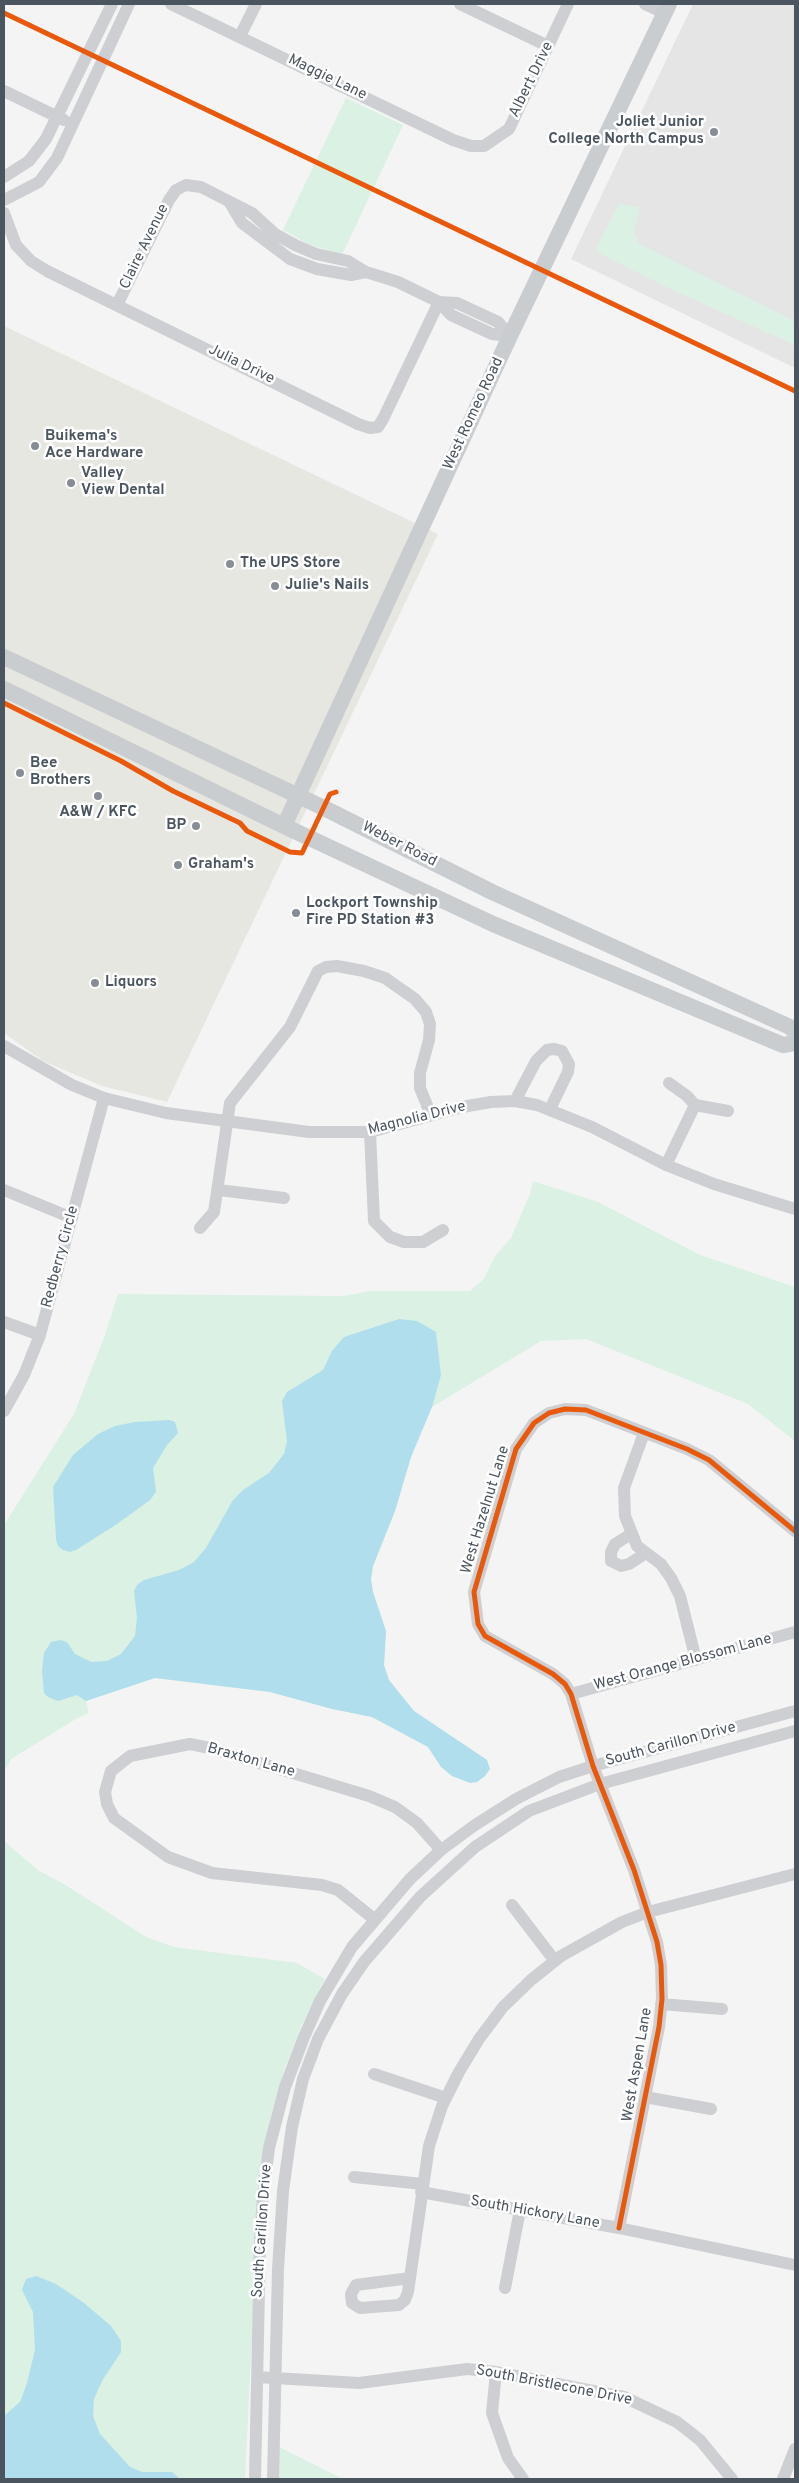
<!DOCTYPE html>
<style>
body{margin:0}
#map{position:relative;width:799px;height:2483px;overflow:hidden;background:#f4f4f4;font-family:Overpass,sans-serif}
canvas{display:block}
.frame{position:absolute;inset:0;border:5px solid #4b5560;pointer-events:none}
</style>
<div id="map">
<canvas width="799" height="2483"></canvas>
<div class="frame"></div>
</div>
<script>
const ctx = document.querySelector('canvas').getContext('2d');
ctx.lineJoin = 'round';
function fill(path, color) { ctx.fillStyle = color; ctx.fill(path, 'evenodd'); }
const toPath = rows => new Path2D(rows.map(r => 'M' + r).join(''));
function trace(path, color, width, dash) { ctx.strokeStyle = color; ctx.lineWidth = width; ctx.lineCap = dash ? 'butt' : 'round'; ctx.setLineDash(dash || []); ctx.stroke(path); }
function label(font, color, halo, rows, align = 'center') {
  ctx.font = font + ' Overpass,sans-serif'; ctx.lineWidth = 5; ctx.setLineDash([]); ctx.textBaseline = 'middle'; ctx.strokeStyle = halo; ctx.fillStyle = color; for (const [text, x, y, turn = 0] of rows) {
    ctx.save(); ctx.translate(x, y); ctx.rotate((+turn || 0) * Math.PI / 180); ctx.textAlign = isNaN(turn) ? turn : align; if (halo) ctx.strokeText(text, 0, 0); ctx.fillText(text, 0, 0); ctx.restore();
  }
}
const commercial = toPath([
 [4,326,438,534,167,1102,102,1086,43,1061,4,1033]
]);
const education = toPath([
 [693,4,795,4,795,368,571,259]
]);
const green = toPath([
 [346,98,403,125,342,255,308,244,283,230],
 [619,204,640,207,634,232,639,244,795,321,795,345,668,288,597,252,597,246],
 [533,1181,598,1202,700,1255,795,1287,795,1441,748,1404,586,1339,541,1341,432,1407,411,1457,395,1511,373,1566,371,1579,373,1592,386,1631,384,1665,389,1680,414,1711,487,1760,490,1769,477,1782,470,1782,452,1776,441,1767,428,1747,372,1717,332,1709,270,1692,155,1678,86,1701,89,1713,79,1717,11,1759,4,1772,4,1525,74,1414,105,1335,118,1294,343,1296,371,1291,470,1291,483,1280,495,1256,511,1238,530,1194],
 [4,1841,39,1871,64,1884,146,1937,174,1947,297,1963,325,1979,301,2027,284,2071,272,2111,260,2167,245,2479,4,2479],
 [279,2447,343,2479,278,2479]
]);
const water = toPath([
 [399,1319,417,1321,436,1332,441,1375,432,1407,411,1457,395,1511,373,1566,371,1579,373,1592,386,1631,384,1665,389,1680,414,1711,487,1760,490,1769,485,1776,477,1782,470,1783,452,1776,441,1767,428,1747,372,1717,332,1709,270,1692,155,1678,86,1701,77,1695,58,1701,48,1697,44,1693,42,1670,44,1653,51,1642,60,1640,67,1642,75,1654,91,1662,107,1661,121,1654,135,1636,137,1618,134,1591,137,1585,144,1580,179,1570,194,1562,206,1548,233,1500,243,1490,269,1473,284,1454,287,1441,282,1401,287,1392,323,1370,332,1351,344,1337],
 [170,1420,175,1422,178,1433,167,1445,153,1468,156,1492,150,1500,117,1524,76,1550,70,1552,63,1550,58,1546,56,1539,53,1487,73,1455,98,1434,115,1426,135,1422],
 [36,2276,56,2284,84,2303,111,2326,121,2341,121,2352,102,2381,94,2399,93,2416,100,2434,130,2467,142,2472,172,2472,180,2479,4,2479,4,2416,20,2402,27,2383,35,2350,33,2312,22,2290,26,2279]
]);
const minor = toPath([
 [171,4,453,140,471,146,484,146,509,129,568,4],
 [460,4,548,46],
 [645,4,664,13],
 [240,36,256,4],
 [4,91,64,120],
 [4,177,29,161,46,139,112,4],
 [4,200,39,182,57,158,129,4],
 [230,203,242,223,290,259,317,269,351,275,366,272],
 [4,213,16,245,31,261,47,271,358,424,370,428,378,427,383,419,439,302],
 [439,302,457,303,498,322,510,336],
 [117,305,169,200,176,190,186,185,201,187,252,213,275,234,295,245,316,254,348,261,366,272,398,282,439,302,451,315,492,334,510,336],
 [4,1046,72,1085,104,1098,166,1113,309,1132,370,1132,462,1107,491,1102,515,1101,537,1105,592,1127,666,1165,714,1184,795,1209],
 [669,1083,687,1096,695,1105,728,1111],
 [515,1101,536,1061,547,1050,554,1049,562,1051,569,1064,568,1072,550,1109],
 [370,1132,374,1221,390,1237,404,1242,423,1242,443,1230],
 [666,1165,695,1105],
 [4,1190,72,1218],
 [219,1190,284,1198],
 [200,1228,214,1212,230,1103,290,1027,318,971,326,967,337,966,364,971,385,978,415,999,426,1012,430,1024,429,1040,420,1073,420,1088,431,1115],
 [4,1322,40,1335],
 [4,1411,24,1375,40,1335,104,1098],
 [644,1433,624,1488,625,1516,637,1546,661,1564,671,1578,680,1596,696,1660],
 [631,1534,615,1544,611,1552,611,1561,621,1566,629,1564,646,1553],
 [571,1694,795,1632],
 [512,1905,555,1961],
 [374,1919,338,1890,322,1885,212,1873,168,1857,114,1818,107,1804,105,1792,111,1771,130,1756,190,1744,210,1748,369,1796,395,1807,417,1823,441,1850],
 [661,2004,722,2009],
 [374,2074,446,2098],
 [645,2097,711,2109],
 [354,2177,423,2184],
 [421,2192,619,2228,795,2265],
 [619,2228,659,2027,662,1999,661,1965,657,1942,634,1870,593,1766,571,1694,565,1684,553,1674,485,1636,478,1624,474,1592,516,1449,534,1423,549,1413,565,1409,586,1410,687,1449,709,1460,795,1531],
 [410,2278,356,2285,351,2294,352,2303,360,2308,399,2305,405,2300,408,2292,429,2146,442,2106,459,2072,479,2039,503,2007,531,1980,561,1956,622,1922,648,1912,795,1874],
 [505,2288,520,2210],
 [496,2372,492,2413,508,2458,523,2479],
 [257,2377,359,2383,467,2369,496,2372,624,2397,677,2422,700,2440,732,2479],
 [255,2479,260,2242,263,2195,269,2148,285,2087,304,2037,320,2001,352,1947,410,1879,441,1850,475,1825,516,1799,559,1777,593,1766,795,1711],
 [273,2479,278,2269,283,2191,292,2127,303,2079,318,2039,342,1994,364,1962,420,1897,475,1847,529,1811,600,1784,795,1731],
 [783,2479,795,2449]
]);
const major = toPath([
 [4,657,326,809,492,892,790,1027,795,1032],
 [4,689,284,826,493,924,783,1045,795,1043],
 [284,826,510,336,669,4]
]);
const cycleway = toPath([
 [4,13,795,391],
 [4,703,121,761,173,791,240,823,247,831,290,852,302,853,330,794,336,792],
 [619,2228,659,2027,662,1999,661,1965,657,1942,634,1870,593,1766,571,1694,565,1684,553,1674,485,1636,478,1624,474,1592,516,1449,534,1423,549,1413,565,1409,586,1410,687,1449,709,1460,795,1531]
]);
const markers = [
 [714,132,5,"#868d94"],
 [35,446,5,"#868d94"],
 [71,483,5,"#868d94"],
 [230,564,5,"#868d94"],
 [275,586,5,"#868d94"],
 [20,773,5,"#868d94"],
 [98,796,5,"#868d94"],
 [196,826,5,"#868d94"],
 [178,865,5,"#868d94"],
 [296,913,5,"#868d94"],
 [95,983,5,"#868d94"]
];
const streetNames = [
 ["Maggie Lane",327,78,26],
 ["Albert Drive",532,80,-64],
 ["Claire Avenue",145,247,-64],
 ["Julia Drive",241,365,26],
 ["West Romeo Road",474,414,-65],
 ["Weber Road",399,845,27],
 ["Magnolia Drive",417,1119,-14],
 ["Redberry Circle",61,1257,-75],
 ["West Hazelnut Lane",486,1510,-73],
 ["West Orange Blossom Lane",683,1663,-15],
 ["South Carillon Drive",671,1745,-15],
 ["Braxton Lane",251,1761,16],
 ["West Aspen Lane",638,2065,-80],
 ["South Hickory Lane",535,2213,10],
 ["South Carillon Drive",263,2231,-86],
 ["South Bristlecone Drive",554,2386,11]
];
const poiNames = [
 ["Joliet Junior",704,123,"right"],
 ["College North Campus",704,140,"right"],
 ["Buikema's",45,437],
 ["Ace Hardware",45,454],
 ["Valley",81,474],
 ["View Dental",81,491],
 ["The UPS Store",240,564],
 ["Julie's Nails",285,586],
 ["Bee",30,764],
 ["Brothers",30,781],
 ["A&W / KFC",98,813,"center"],
 ["BP",186,826,"right"],
 ["Graham's",188,865],
 ["Lockport Township",306,904],
 ["Fire PD Station #3",306,921],
 ["Liquors",105,983]
];
fill(commercial, '#e7e7e2');
fill(education, '#e6e5e6');
fill(green, '#daf1e4');
fill(water, '#b1deec');
trace(minor, '#cdcfd2', 12);
trace(major, '#cacdd0', 16);
trace(cycleway, '#e8590c', 5);
for (const [x, y, r, color] of markers) { const dot = new Path2D(); dot.arc(x, y, r, 0, 2 * Math.PI); ctx.fillStyle = color; ctx.fill(dot); trace(dot, '#fff', 2); }
label('15px', '#4b5560', '#fff', streetNames);
label('bold 15px', '#4b5560', '#fff', poiNames, 'left');
</script>
